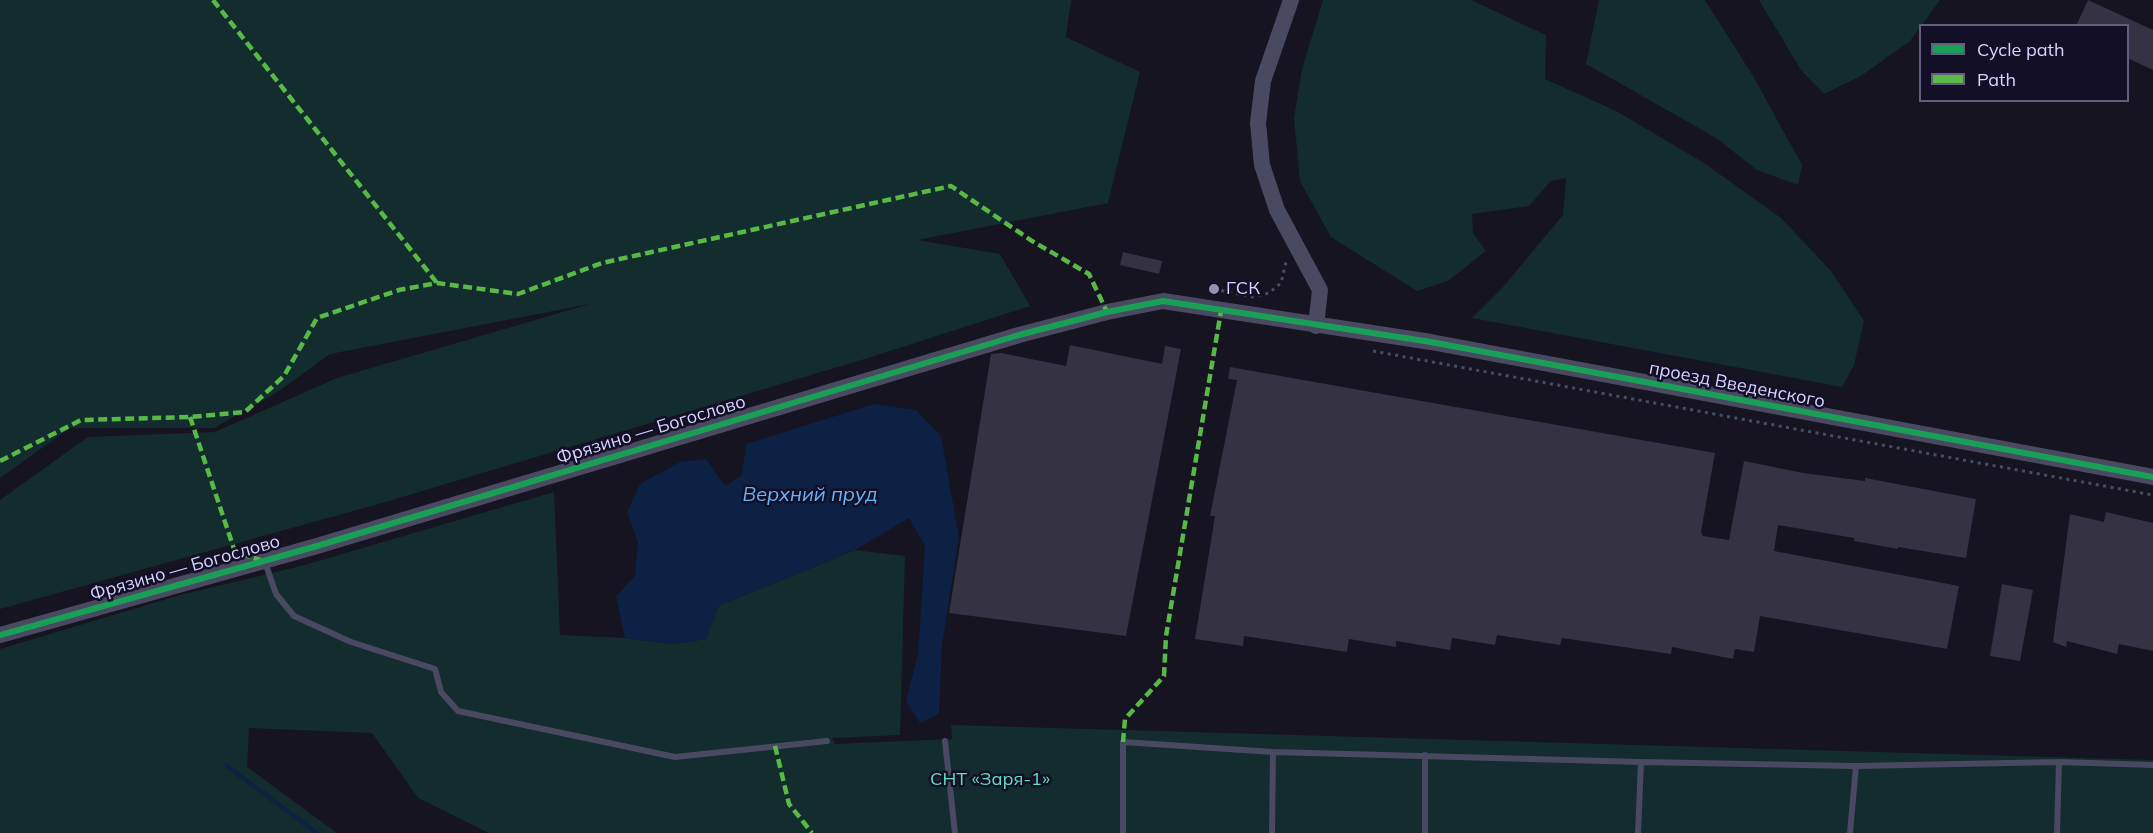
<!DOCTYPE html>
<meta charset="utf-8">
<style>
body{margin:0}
#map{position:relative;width:2153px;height:833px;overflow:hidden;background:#161421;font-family:Mulish,sans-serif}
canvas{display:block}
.legend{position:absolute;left:1919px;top:24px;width:210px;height:78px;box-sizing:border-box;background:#130f26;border:2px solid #625e7d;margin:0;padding:8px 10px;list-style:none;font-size:18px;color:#d9d4ff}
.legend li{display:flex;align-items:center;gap:12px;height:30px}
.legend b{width:30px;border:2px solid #625e7d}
</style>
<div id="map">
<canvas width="2153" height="833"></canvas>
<ul class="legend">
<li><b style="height:8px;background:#1a9f57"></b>Cycle path</li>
<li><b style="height:8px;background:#58b947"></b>Path</li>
</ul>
</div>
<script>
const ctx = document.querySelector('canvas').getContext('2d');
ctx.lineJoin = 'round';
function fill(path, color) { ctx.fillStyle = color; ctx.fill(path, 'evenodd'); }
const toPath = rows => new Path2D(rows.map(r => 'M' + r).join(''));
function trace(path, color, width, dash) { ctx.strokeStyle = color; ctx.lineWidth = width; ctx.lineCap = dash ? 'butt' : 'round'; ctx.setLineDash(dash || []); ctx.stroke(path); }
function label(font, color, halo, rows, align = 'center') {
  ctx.font = font + ' Mulish,sans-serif'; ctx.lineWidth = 5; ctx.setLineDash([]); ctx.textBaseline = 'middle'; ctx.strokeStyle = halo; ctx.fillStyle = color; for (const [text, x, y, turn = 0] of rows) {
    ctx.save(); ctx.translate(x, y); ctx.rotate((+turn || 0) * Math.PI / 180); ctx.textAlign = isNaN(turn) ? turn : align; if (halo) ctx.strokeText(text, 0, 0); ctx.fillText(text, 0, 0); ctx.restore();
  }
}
const green = toPath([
 [0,0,1071,0,1066,37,1140,72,1108,203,917,240,1000,254,1030,306,868,358,382,503,0,609,0,500,88,437,215,432,337,378,590,304,330,354,279,391,214,428,70,428,0,478],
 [1323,0,1471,0,1546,35,1545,79,1616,111,1704,163,1781,218,1831,271,1864,321,1854,365,1842,387,1472,318,1504,286,1563,215,1566,178,1551,181,1529,206,1472,214,1473,233,1486,251,1448,281,1417,291,1331,237,1300,181,1294,118,1302,69],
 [1599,0,1705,0,1753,76,1802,165,1798,185,1757,170,1716,138,1586,64],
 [1759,0,1940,0,1910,41,1861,76,1824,94,1801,70],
 [554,492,560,635,625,638,673,644,706,639,718,606,855,550,905,556,900,735,832,738,835,744,952,739,951,725,2153,760,2153,833,489,833,418,798,372,733,249,728,247,767,337,833,0,833,0,649,180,595,301,566]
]);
const water = toPath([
 [874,404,916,410,941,436,959,537,942,645,939,714,920,723,906,701,918,654,925,546,909,518,855,550,718,606,706,639,673,644,625,638,616,596,635,576,638,542,627,512,640,484,680,462,706,459,725,486,742,475,746,444]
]);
const stream = toPath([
 [227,766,317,833]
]);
const building = toPath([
 [2088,0,2153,30,2153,70,2127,58,2127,26,2076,26],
 [1123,252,1162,261,1159,274,1120,265],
 [1070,345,1162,364,1165,346,1181,349,1126,636,949,613,991,354,1001,353,1066,366],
 [1230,367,1715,453,1701,532,1703,536,1729,540,1744,461,1803,473,1865,481,1865,478,1976,499,1966,558,1898,547,1898,549,1854,541,1854,538,1778,525,1774,551,1959,586,1947,649,1760,616,1754,652,1735,649,1733,659,1672,647,1671,654,1562,638,1560,645,1497,635,1495,645,1452,638,1450,650,1396,641,1396,647,1349,639,1347,652,1244,636,1243,646,1195,639,1215,516,1210,516,1237,380,1228,379],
 [2106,512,2153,523,2153,651,2119,644,2117,654,2067,641,2066,647,2053,642,2070,514,2104,522],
 [2002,584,2033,590,2020,661,1990,656]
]);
const path = toPath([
 [1214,289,1253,297,1269,293,1281,283,1286,262],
 [1373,351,2153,495]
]);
const service = toPath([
 [265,562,276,594,294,616,351,642,435,669,441,692,458,711,675,757,827,741],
 [945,741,955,833],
 [1425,755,1425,833],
 [1123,833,1123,742,1273,752,1641,762,1856,766,2059,762,2153,765],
 [1272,833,1273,752],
 [1638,833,1641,762],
 [1850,833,1856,766],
 [2057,833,2059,762]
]);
const tertiary = toPath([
 [1291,0,1263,81,1258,123,1262,165,1277,210,1320,290,1316,326],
 [0,635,317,546,1019,335,1107,312,1163,301,1431,342,2153,477]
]);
const quiet = toPath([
 [213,0,437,283],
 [190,417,235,552,260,560],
 [0,461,81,420,190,417,245,412,284,376,317,318,399,290,437,283,518,294,602,263,951,186,1032,241,1089,274,1107,312],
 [1123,742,1125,719,1164,676,1166,636,1221,311],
 [775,746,789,804,812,833]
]);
const cycleway = toPath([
 [0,635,317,546,1019,335,1107,312,1163,301,1431,342,2153,477]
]);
const markers = [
 [1214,289,6,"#9591b1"]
];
const poiNames = [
 ["ГСК",1226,289]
];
const streetNames = [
 ["проезд Введенского",1737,385,11],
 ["Фрязино — Богослово",651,430,-17],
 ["Фрязино — Богослово",185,568,-16]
];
const parkNames = [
 ["СНТ «Заря-1»",990,780]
];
const waterNames = [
 ["Верхний пруд",810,495]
];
fill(green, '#132c2d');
fill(water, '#0d2144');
trace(stream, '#0d2144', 4.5);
fill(building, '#343243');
trace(path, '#44505f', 3, [3, 4.5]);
trace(service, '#4a4962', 6);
trace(tertiary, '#4a4962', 16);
trace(quiet, '#58b947', 4.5, [9, 4.5]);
trace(cycleway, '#1a9f57', 6);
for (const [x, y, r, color] of markers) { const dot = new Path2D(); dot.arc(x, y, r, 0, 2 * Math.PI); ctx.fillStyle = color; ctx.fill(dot); trace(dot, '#130f26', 2); }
label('18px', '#d9d4ff', '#130f26', poiNames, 'left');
label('18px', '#d9d4ff', '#130f26', streetNames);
label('18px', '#5fe0c0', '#130f26', parkNames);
label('italic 20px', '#62b6ff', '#130f26', waterNames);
</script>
